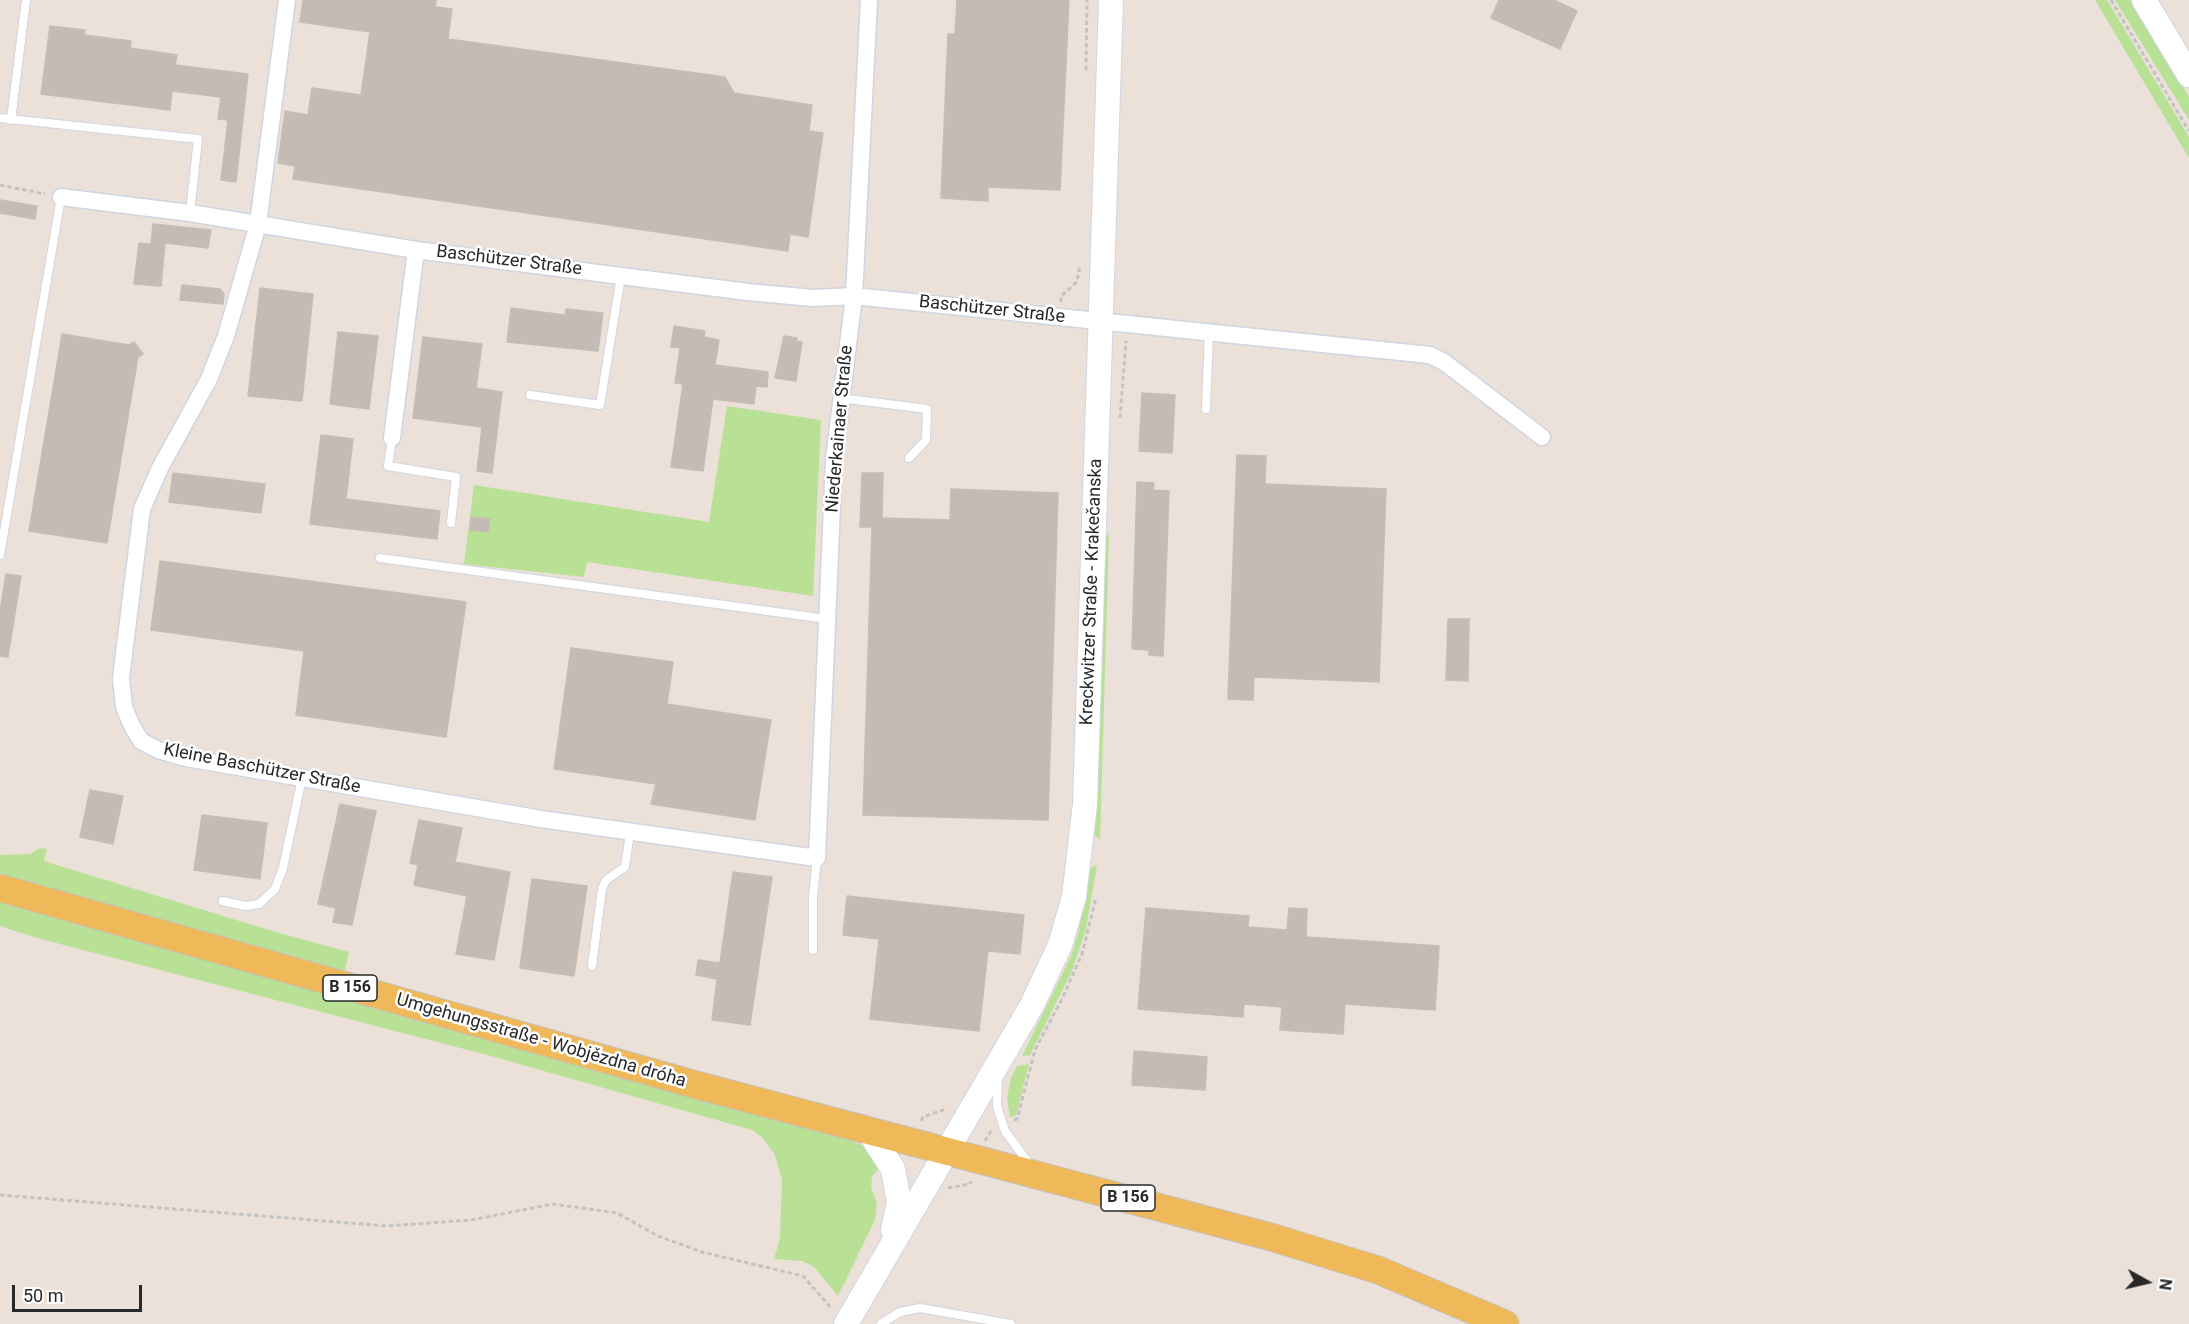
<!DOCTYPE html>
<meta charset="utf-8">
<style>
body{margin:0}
#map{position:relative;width:2189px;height:1324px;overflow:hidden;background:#ebe1d9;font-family:Roboto,sans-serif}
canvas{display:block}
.north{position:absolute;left:2117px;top:1252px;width:60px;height:60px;-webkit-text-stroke:4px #fff;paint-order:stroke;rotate:98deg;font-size:16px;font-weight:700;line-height:24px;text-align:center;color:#282828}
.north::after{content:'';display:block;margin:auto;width:21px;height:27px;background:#282828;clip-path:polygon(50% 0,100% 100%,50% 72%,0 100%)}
.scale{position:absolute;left:12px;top:1285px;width:130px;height:27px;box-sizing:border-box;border:3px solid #282828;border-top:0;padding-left:8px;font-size:18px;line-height:21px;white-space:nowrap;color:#282828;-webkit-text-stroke:4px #fff;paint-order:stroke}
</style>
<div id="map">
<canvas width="2189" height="1324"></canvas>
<div class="north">N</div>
<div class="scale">50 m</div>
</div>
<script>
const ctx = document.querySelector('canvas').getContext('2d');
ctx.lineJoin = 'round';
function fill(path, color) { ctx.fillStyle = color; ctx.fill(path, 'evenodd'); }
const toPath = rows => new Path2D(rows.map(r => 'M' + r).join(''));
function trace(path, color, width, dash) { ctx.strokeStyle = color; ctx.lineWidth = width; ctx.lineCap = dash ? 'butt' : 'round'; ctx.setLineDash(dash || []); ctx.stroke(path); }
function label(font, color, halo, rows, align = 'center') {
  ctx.font = font + ' Roboto,sans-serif'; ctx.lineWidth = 5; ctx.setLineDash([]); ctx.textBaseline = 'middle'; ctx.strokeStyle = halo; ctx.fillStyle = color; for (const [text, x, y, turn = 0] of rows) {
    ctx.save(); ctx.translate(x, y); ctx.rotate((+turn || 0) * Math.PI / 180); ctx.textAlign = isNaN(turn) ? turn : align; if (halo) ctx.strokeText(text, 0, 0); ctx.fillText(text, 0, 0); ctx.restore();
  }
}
const green = toPath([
 [2095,0,2107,0,2189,137,2189,158],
 [2115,0,2130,0,2189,97,2189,120],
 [727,406,821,420,813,596,587,562,584,577,464,564,474,485,709,522],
 [1107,533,1109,536,1100,840,1092,833,1102,563],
 [40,848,47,849,44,861,272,931,349,952,344,974,0,880,0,855,30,854],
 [1097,865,1086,929,1072,971,1030,1055,1022,1056,1071,956,1078,934,1090,868],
 [0,902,631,1076,845,1139,865,1146,882,1166,872,1176,871,1188,877,1202,875,1220,838,1296,814,1267,802,1261,774,1259,780,1238,782,1180,775,1155,762,1137,752,1130,491,1056,37,938,0,926],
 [1029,1064,1016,1115,1010,1118,1007,1097,1011,1078,1017,1066]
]);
const building = toPath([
 [303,0,436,0,435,7,452,9,448,39,725,77,734,93,812,105,809,131,823,133,808,237,790,234,788,251,293,179,295,166,278,163,285,111,308,115,312,88,361,95,370,32,300,22,303,0],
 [957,0,1069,0,1060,190,988,187,988,201,941,198,948,34,955,34,957,0],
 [1499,0,1554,0,1577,11,1560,49,1491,18,1499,0],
 [50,26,85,30,84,35,131,41,130,48,177,55,175,65,248,74,236,182,221,180,228,120,218,119,221,97,172,91,170,110,41,94,50,26],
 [0,200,37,206,35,219,0,213,0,200],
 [153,224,211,230,208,248,165,243,161,286,134,284,139,243,151,244,153,224],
 [182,285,220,289,224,294,223,304,180,300,182,285],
 [260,288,313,294,302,401,248,396,260,288],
 [511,308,565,315,566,309,603,313,598,351,507,342,511,308],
 [674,326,705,331,704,337,719,340,715,365,768,372,767,387,756,386,754,404,713,399,703,471,671,467,683,384,675,383,680,348,671,347,674,326],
 [338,332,378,336,369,409,330,404,338,332],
 [62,334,129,345,134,342,143,354,138,357,107,543,29,531,62,334],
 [784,336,797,338,796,341,802,342,796,381,775,378,784,336],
 [423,337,482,344,476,388,502,392,492,473,477,471,482,427,413,418,423,337],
 [1142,393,1175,395,1172,453,1139,451,1142,393],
 [321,435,353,439,346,499,440,511,437,539,310,524,321,435],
 [1237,455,1266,456,1265,484,1386,489,1379,682,1254,677,1253,700,1228,699,1237,455],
 [173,473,265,484,261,513,169,502,173,473],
 [862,473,883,473,882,518,950,520,951,489,1058,493,1048,820,863,815,872,527,860,527,862,473],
 [1137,482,1154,483,1153,490,1169,491,1163,656,1149,655,1149,650,1132,649,1137,482],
 [471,517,490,519,488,532,470,530,471,517],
 [160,561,466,602,446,737,296,715,304,651,151,630,160,561],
 [6,574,21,576,8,657,0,656,0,612,6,574],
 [1448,619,1469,619,1468,681,1446,680,1448,619],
 [571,648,673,662,667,704,771,720,755,820,651,804,656,784,554,769,571,648],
 [90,790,123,796,113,844,80,837,90,790],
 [340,804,376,811,352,925,333,922,336,908,318,904,340,804],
 [202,815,267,823,260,879,194,870,202,815],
 [419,820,462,828,455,862,510,872,494,960,456,954,467,896,414,885,418,865,410,863,419,820],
 [733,872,772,877,750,1025,712,1020,717,979,696,975,698,960,720,963,733,872],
 [532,879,587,886,574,976,520,968,532,879],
 [847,896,1024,915,1020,954,988,951,979,1031,870,1019,879,939,843,935,847,896],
 [1146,908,1249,916,1248,927,1287,930,1289,908,1307,909,1306,937,1439,946,1435,1010,1345,1004,1343,1034,1280,1030,1282,1007,1244,1004,1243,1017,1138,1009,1146,908],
 [1134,1051,1207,1057,1205,1090,1132,1085,1134,1051]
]);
const path = toPath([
 [2111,0,2189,131],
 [1086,70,1087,0],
 [0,185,45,194],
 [1061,302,1061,296,1077,282,1080,265],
 [1120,418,1126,341],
 [1014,1120,1017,1119,1035,1050,1063,997,1082,954,1096,898],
 [921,1121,923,1117,946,1109],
 [985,1141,992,1129],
 [948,1188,970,1184,971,1181],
 [0,1195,387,1226,471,1220,553,1204,617,1213,658,1236,702,1252,803,1276,832,1309]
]);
const lane = toPath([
 [0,118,198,139,190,213],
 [11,120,26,0],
 [530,395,600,405,621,276],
 [840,398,927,409,926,440,909,458],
 [1206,409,1209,332],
 [392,438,388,466,456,477,451,523],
 [0,555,61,197],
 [380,558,827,619],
 [223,901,245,906,259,904,275,889,283,868,302,778],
 [813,950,813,897,817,858],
 [592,966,602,889,606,880,625,867,630,833],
 [998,1078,997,1106,1005,1131,1031,1166],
 [881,1324,900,1312,920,1308,1011,1324]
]);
const street = toPath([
 [287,0,258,224,226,336,209,379,160,468,142,509,121,678,124,707,132,726,141,741,158,750,186,758,541,819,817,858,834,459,854,296,869,0],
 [61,197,190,213,416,250,748,292,813,298,854,296,1430,355,1444,362,1542,437],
 [392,438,416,250]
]);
const secondary = toPath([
 [2144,0,2189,75],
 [868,1130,893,1169,899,1202,893,1230],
 [846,1324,1032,1005,1060,945,1074,897,1085,804,1111,0]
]);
const primary = toPath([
 [0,888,700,1086,1271,1237,1378,1270,1505,1324]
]);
const shields = [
 [350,988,54],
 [1128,1198,54]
];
const shieldNames = [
 ["B 156",350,988],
 ["B 156",1128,1198]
];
const streetNames = [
 ["Baschützer Straße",509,261,7],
 ["Baschützer Straße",992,310,6],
 ["Niederkainaer Straße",840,429,-85],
 ["Kreckwitzer Straße - Krakečanska",1092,592,-88],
 ["Kleine Baschützer Straße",262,769,11],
 ["Umgehungsstraße - Wobjězdna dróha",541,1041,16]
];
fill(green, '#b9e195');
fill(building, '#c3bbb6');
trace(building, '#c6bdb3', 1.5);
trace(lane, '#cfd5e1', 10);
trace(street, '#cfd5e1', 19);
trace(secondary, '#cfd5e1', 26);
trace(primary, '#c3c3c3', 29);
trace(path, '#c3c3c3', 3, [4.5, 3]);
trace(lane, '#fff', 8);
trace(street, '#fff', 16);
trace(secondary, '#fff', 24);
trace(primary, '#efb959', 27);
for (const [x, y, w] of shields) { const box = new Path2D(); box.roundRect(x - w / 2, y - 13, w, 26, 4.5); ctx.fillStyle = '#fff'; ctx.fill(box); trace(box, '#282828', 1.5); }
label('bold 16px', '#282828', null, shieldNames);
label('18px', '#282828', '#fff', streetNames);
</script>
